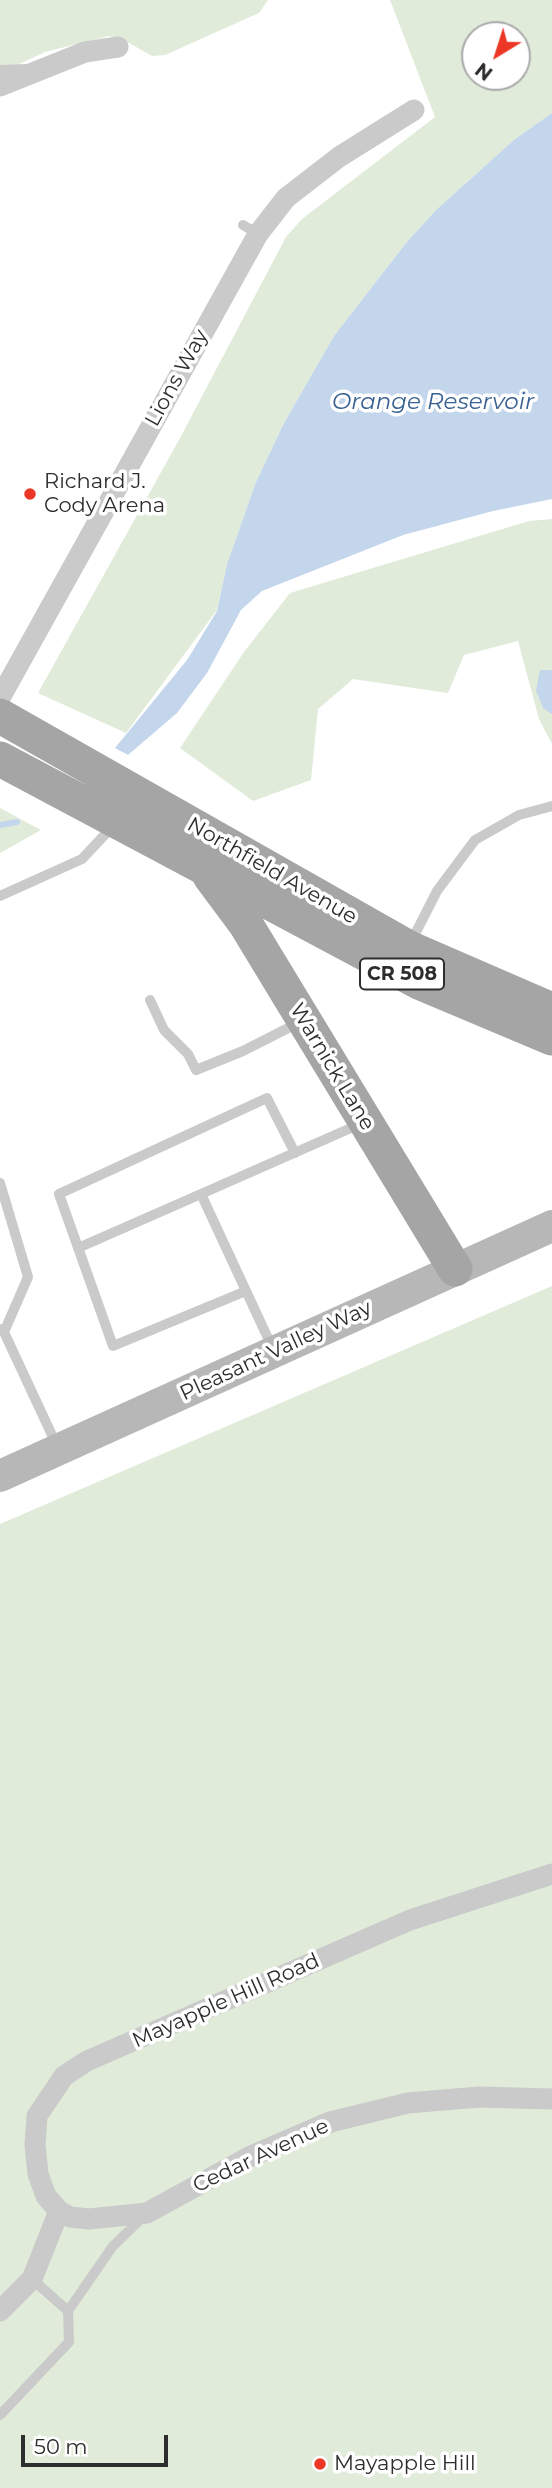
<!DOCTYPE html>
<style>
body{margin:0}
#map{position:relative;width:552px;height:2488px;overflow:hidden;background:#fff;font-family:Montserrat,sans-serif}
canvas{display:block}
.north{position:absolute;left:461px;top:21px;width:70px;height:70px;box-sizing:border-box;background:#fff;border:2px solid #ababab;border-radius:50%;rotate:218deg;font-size:19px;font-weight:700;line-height:28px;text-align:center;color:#2d2d2d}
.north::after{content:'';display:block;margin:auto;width:24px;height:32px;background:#ed3726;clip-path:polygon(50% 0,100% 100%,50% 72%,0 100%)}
.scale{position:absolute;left:21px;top:2435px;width:147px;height:32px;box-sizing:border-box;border:4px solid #2d2d2d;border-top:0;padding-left:9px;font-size:21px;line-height:24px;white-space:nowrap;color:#2d2d2d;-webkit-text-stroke:5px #fff;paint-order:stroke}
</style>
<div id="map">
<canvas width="552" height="2488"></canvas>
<div class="north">N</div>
<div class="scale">50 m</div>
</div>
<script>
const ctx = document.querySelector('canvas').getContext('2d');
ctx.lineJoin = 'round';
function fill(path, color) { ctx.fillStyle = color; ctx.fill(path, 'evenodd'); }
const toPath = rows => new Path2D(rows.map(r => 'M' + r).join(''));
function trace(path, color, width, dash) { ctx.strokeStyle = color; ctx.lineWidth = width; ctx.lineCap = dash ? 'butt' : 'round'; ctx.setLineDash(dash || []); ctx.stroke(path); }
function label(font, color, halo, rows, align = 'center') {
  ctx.font = font + ' Montserrat,sans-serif'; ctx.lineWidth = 7; ctx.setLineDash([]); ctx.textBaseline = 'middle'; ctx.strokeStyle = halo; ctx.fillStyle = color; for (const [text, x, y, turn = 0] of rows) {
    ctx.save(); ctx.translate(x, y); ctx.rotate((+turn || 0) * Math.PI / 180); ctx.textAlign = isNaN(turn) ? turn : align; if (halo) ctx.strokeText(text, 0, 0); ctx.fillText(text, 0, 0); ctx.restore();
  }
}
const green = toPath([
 [0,0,268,0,259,13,165,55,152,56,129,43,109,36,45,52,0,73],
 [390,0,552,0,552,113,515,139,436,210,406,243,334,336,284,423,256,482,227,564,217,610,126,733,38,693,180,438,286,237,302,219,435,117],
 [475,35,517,35,517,77,475,77],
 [552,519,552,744,539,719,518,641,464,655,448,693,353,679,318,709,311,780,253,801,180,748,244,652,290,593,529,521],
 [0,808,41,830,0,853],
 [552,1286,552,2488,0,2488,0,1524]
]);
const water = toPath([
 [552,113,552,499,493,511,403,535,262,591,241,610,207,673,177,713,128,755,115,748,187,660,217,611,227,564,256,482,284,423,334,336,406,243,436,210,515,139],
 [540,670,552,670,552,714,543,708,536,691]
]);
const stream = toPath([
 [0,825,17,822]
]);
const lane = toPath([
 [0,70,26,69],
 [243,225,258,234],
 [0,896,82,859,113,826],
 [411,942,437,891,475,840,519,815,552,806],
 [150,1000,164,1030,188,1054,196,1070,243,1051,298,1023],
 [0,1183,28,1277,4,1332],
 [78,1248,201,1194],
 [246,1291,113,1346,59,1194,267,1098,295,1153],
 [0,1329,4,1332,58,1448],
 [273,1349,201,1194,360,1124],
 [68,2311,113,2246,142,2218],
 [0,2415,69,2342,68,2311,32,2279]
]);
const street = toPath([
 [0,86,85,52,118,47],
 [0,698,258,234,286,198,339,157,414,110],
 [59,2211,70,2217,89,2219,147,2213,249,2157,330,2122,408,2103,479,2097,552,2099],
 [0,2311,32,2279,59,2211,46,2196,38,2174,35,2145,37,2116,64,2076,87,2061,410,1920,552,1874]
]);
const secondary = toPath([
 [0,1476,552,1226]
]);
const primary = toPath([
 [0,716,409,948,552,1010],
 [0,759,419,982,552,1038],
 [210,876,245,923,455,1269]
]);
const markers = [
 [30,494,7,"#ed3726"],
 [320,2464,7,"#ed3726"]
];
const shields = [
 [402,974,84]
];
const shieldNames = [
 ["CR 508",402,974]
];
const streetNames = [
 ["Lions Way",177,378,-61],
 ["Northfield Avenue",272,871,30],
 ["Warnick Lane",332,1067,59],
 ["Pleasant Valley Way",276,1351,-25],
 ["Mayapple Hill Road",226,2001,-24],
 ["Cedar Avenue",261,2156,-25]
];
const poiNames = [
 ["Richard J.",44,482],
 ["Cody Arena",44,506],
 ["Mayapple Hill",334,2464]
];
const waterNames = [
 ["Orange Reservoir",433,402]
];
fill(green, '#e0ebd9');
fill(water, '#c4d6ec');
trace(stream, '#c4d6ec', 6);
trace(lane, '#cacaca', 10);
trace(street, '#cacaca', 21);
trace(secondary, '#b7b7b7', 32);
trace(primary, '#a5a5a5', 35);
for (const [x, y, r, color] of markers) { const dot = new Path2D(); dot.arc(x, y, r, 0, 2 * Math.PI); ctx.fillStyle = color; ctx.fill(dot); trace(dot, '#fff', 2.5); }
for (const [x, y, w] of shields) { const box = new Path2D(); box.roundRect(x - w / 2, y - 15.5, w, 31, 5); ctx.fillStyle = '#fff'; ctx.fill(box); trace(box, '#2d2d2d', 2); }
label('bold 19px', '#2d2d2d', null, shieldNames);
label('21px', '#2d2d2d', '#fff', streetNames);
label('21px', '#2d2d2d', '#fff', poiNames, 'left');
label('italic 23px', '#386092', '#fff', waterNames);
</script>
